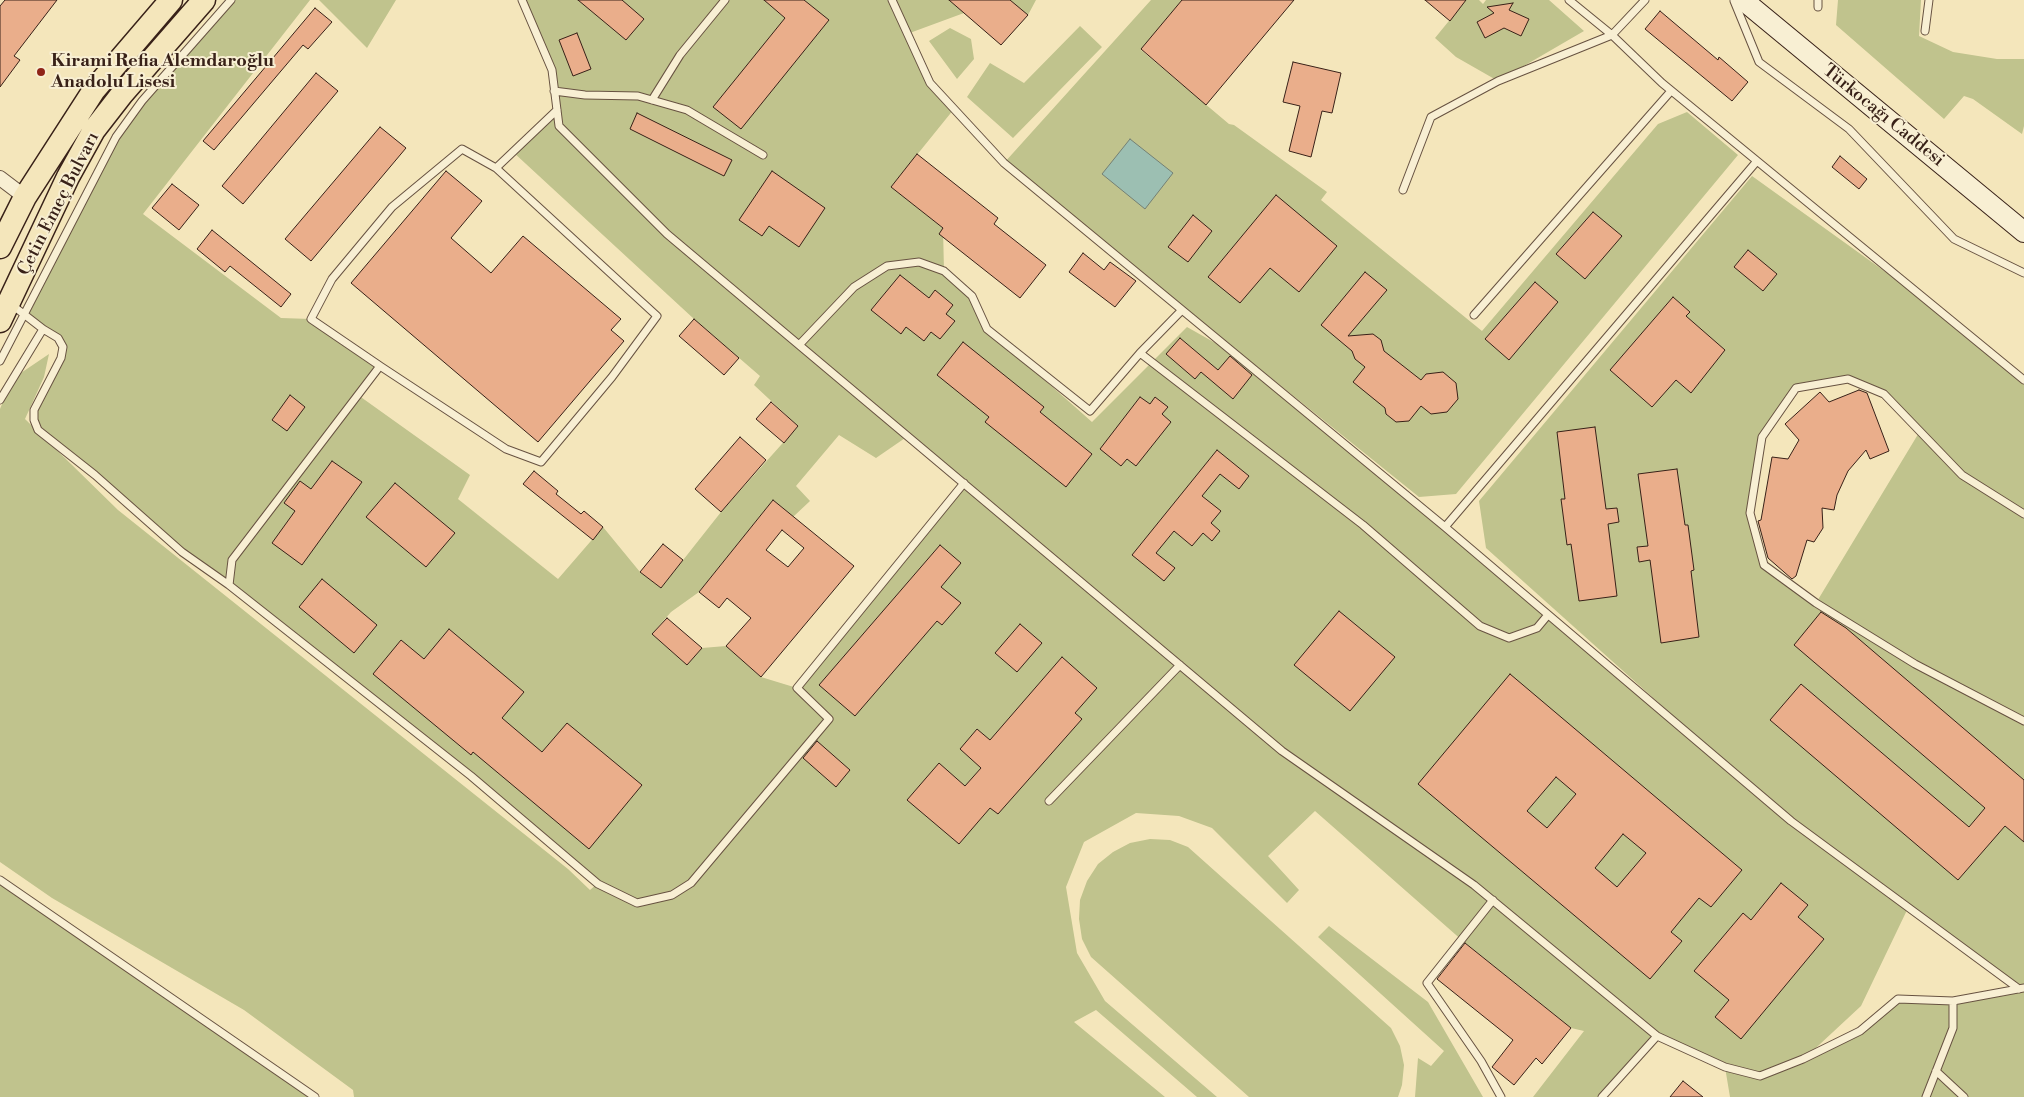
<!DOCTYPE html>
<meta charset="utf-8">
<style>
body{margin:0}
canvas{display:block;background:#f4e6bb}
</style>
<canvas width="2024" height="1097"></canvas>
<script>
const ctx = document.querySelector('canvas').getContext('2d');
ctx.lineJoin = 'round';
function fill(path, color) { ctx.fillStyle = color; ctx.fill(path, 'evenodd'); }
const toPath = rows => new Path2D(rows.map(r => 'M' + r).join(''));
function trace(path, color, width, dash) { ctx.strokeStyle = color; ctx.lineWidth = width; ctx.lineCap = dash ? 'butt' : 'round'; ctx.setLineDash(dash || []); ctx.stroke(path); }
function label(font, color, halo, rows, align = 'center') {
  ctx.font = font + ' "Libre Bodoni",serif'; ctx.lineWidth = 4; ctx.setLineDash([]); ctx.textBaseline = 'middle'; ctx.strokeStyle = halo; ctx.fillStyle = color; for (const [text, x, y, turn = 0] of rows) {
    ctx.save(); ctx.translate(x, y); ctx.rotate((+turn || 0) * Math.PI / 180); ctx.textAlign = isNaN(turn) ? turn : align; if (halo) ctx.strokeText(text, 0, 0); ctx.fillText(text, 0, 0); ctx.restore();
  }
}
const green = toPath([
 [231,0,310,0,143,214,281,318,311,319,380,366,358,395,470,475,458,499,558,579,603,527,640,572,661,588,721,512,798,426,754,385,760,376,694,319,513,152,557,110,552,70,522,0,1036,0,1028,15,1001,45,964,13,907,34,930,83,954,109,891,187,943,228,944,271,972,296,987,329,1092,422,1187,327,1226,349,1776,808,1486,548,1479,501,1752,176,1958,324,2024,380,2024,1097,1730,1097,1725,1067,1657,1036,1602,1097,1533,1097,1584,1031,1571,1028,1464,942,1315,811,1268,856,1299,890,1287,903,1212,828,1179,816,1136,813,1084,842,1066,887,1077,953,1105,1001,1217,1097,1197,1097,1096,1010,1074,1022,1165,1097,354,1097,353,1090,244,1010,52,898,0,862,0,409,12,379,49,354,44,377,25,419,118,510,568,869,590,890,597,884,471,776,182,552,38,430,34,420,63,347,58,338,24,314,116,137],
 [1848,379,1884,394,1920,431,1816,603,1764,565,1750,513,1762,437,1796,388],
 [839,435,876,458,908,436,963,483,797,688,761,677,726,646,702,648,687,665,652,634,671,612,699,592,773,500,793,517,810,501,796,486],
 [1908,908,2018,989,1953,1001,1898,999,1860,1031,1805,1058,1861,1006],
 [319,0,396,0,367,48],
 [1151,0,1182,0,1141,50,1229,124,1234,125,1327,192,1321,200,1482,331,1658,124,1687,112,1738,155,1456,494,1419,497,1004,163],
 [1466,0,1479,0,1483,4,1486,0,1549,0,1584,31,1498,81,1456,57,1435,38],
 [1838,0,1921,0,1919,36,1953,52,1997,59,2024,59,2024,126,2022,134,1973,99,1964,96,1944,119,1836,25],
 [1080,26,1102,47,1013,138,967,97,990,63,1024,83],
 [950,28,971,39,974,59,957,79,929,41],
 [1150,839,1170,840,1188,847,1391,1028,1400,1046,1404,1065,1402,1085,1398,1097,1249,1097,1091,957,1082,939,1079,919,1080,900,1087,881,1098,864,1113,852,1130,843],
 [0,880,315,1097,0,1097],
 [1329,926,1428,1002,1483,1097,1415,1097,1418,1058,1431,1066,1444,1051,1318,937]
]);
const water = toPath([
 [1130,139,1173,173,1145,209,1102,174,1130,139]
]);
const building = toPath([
 [5,0,57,0,14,56,20,60,0,87,0,6,5,0],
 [578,0,622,0,644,19,626,40,578,0],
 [764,0,804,0,829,20,741,129,713,107,785,18,764,0],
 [949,0,1010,0,1028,15,1001,45,949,0],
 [1182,0,1294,0,1206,105,1141,49,1182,0],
 [1425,0,1466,0,1450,21,1425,0],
 [1513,3,1509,10,1529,19,1521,36,1504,28,1485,38,1477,22,1494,13,1487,7,1513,3],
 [315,8,332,22,308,49,303,45,214,150,203,141,315,8],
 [1660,11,1718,60,1719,57,1748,82,1732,101,1645,29,1660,11],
 [577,33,591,69,573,76,559,40,577,33],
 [1293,62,1341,73,1332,113,1322,111,1311,157,1289,151,1300,106,1283,102,1293,62],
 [316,73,338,91,243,204,222,186,316,73],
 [637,113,732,160,724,176,630,129,637,113],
 [380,127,406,148,311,261,285,239,380,127],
 [917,154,998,218,994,224,1046,265,1020,298,939,234,943,228,891,187,917,154],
 [1840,156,1867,179,1859,189,1832,167,1840,156],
 [446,171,482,201,451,238,491,273,523,236,621,319,611,330,624,341,538,442,351,283,446,171],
 [772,171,825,208,799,247,769,226,762,236,739,220,772,171],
 [172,184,199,205,179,230,152,208,172,184],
 [1276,195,1337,246,1299,292,1270,268,1240,303,1208,277,1276,195],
 [1593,212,1622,236,1585,279,1556,254,1593,212],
 [1193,215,1212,231,1188,262,1168,247,1193,215],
 [212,230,291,294,281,307,230,266,225,272,197,249,212,230],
 [1748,250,1777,274,1763,291,1734,267,1748,250],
 [1083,253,1104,270,1110,262,1136,281,1115,307,1069,272,1083,253],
 [1365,272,1387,290,1348,336,1373,334,1381,340,1384,351,1421,380,1426,374,1443,372,1456,383,1458,399,1447,412,1431,414,1421,406,1409,421,1396,422,1386,414,1385,408,1353,382,1365,367,1355,359,1352,351,1321,325,1365,272],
 [900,275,929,298,935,290,953,305,946,314,955,321,940,339,931,332,924,341,906,327,901,334,871,310,900,275],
 [1535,282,1558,302,1509,360,1485,339,1535,282],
 [1673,297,1690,312,1686,316,1725,350,1691,393,1676,380,1652,407,1610,370,1673,297],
 [694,319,739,358,724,375,679,336,694,319],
 [1180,338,1218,370,1230,356,1252,375,1233,399,1201,372,1195,379,1166,354,1180,338],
 [963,342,1044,407,1040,412,1092,454,1066,487,985,422,989,417,937,375,963,342],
 [1859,390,1867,393,1889,451,1870,459,1866,450,1848,471,1837,495,1834,510,1822,508,1823,528,1814,542,1807,540,1796,576,1792,579,1768,558,1758,521,1761,520,1772,457,1788,459,1799,440,1785,424,1820,392,1829,402,1859,390],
 [290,395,305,407,287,431,272,420,290,395],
 [1140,397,1150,404,1155,397,1168,407,1162,414,1171,422,1136,466,1127,459,1121,466,1100,449,1140,397],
 [771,402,798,426,784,443,756,419,771,402],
 [1595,427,1606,509,1617,508,1619,522,1608,524,1617,596,1579,601,1571,544,1567,545,1561,499,1565,499,1557,432,1595,427],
 [740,437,766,460,721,512,695,489,740,437],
 [1217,450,1249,476,1239,489,1220,474,1202,496,1221,511,1211,523,1220,531,1212,541,1203,533,1192,546,1174,531,1156,553,1175,568,1164,581,1132,555,1217,450],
 [332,461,362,482,302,565,272,543,295,511,284,503,300,481,311,489,332,461],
 [1677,469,1685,525,1688,525,1694,570,1691,571,1699,637,1661,643,1650,560,1639,562,1637,547,1648,546,1638,474,1677,469],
 [534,471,558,491,556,494,581,514,584,511,603,527,593,540,523,484,534,471],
 [395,483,455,533,426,567,366,517,395,483],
 [773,500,854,566,761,677,726,646,751,618,727,598,719,608,699,592,773,500],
 [782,530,804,548,788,567,766,550,782,530],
 [663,544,683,560,661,588,640,572,663,544],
 [940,545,961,563,941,587,961,603,942,625,937,621,855,716,819,685,940,545],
 [322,579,377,625,354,653,299,607,322,579],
 [1339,611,1395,657,1350,711,1294,665,1339,611],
 [1821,612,1846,628,2024,780,2024,842,2005,826,1958,880,1770,720,1801,684,1969,827,1985,808,1794,645,1821,612],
 [667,618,702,648,687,665,652,634,667,618],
 [1020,624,1042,643,1017,672,995,653,1020,624],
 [449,629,524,692,502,718,542,752,567,723,642,785,589,849,473,752,471,755,373,674,401,640,424,659,449,629],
 [1062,657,1097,688,1075,713,1082,719,998,814,990,808,959,844,907,800,939,763,965,786,981,768,960,749,977,729,990,740,1062,657],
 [1510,674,1742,870,1711,907,1699,898,1671,932,1682,941,1650,979,1418,784,1510,674],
 [1556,777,1576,794,1547,828,1527,811,1556,777],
 [1623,834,1646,853,1617,887,1595,868,1623,834],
 [817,741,850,770,836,787,803,758,817,741],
 [1781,883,1808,905,1798,917,1824,939,1741,1039,1715,1017,1729,1000,1694,971,1743,913,1751,920,1781,883],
 [1465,943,1571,1028,1542,1064,1536,1058,1514,1085,1492,1067,1513,1040,1437,979,1465,943],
 [1683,1081,1703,1097,1670,1097,1683,1081]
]);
const lane = toPath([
 [522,0,552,70,559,126,667,234,1282,751,1474,885,1657,1036,1725,1067,1760,1076,1803,1059,1860,1031,1898,999,1953,1001,2024,988],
 [892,0,930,83,1004,163,1445,527,1791,821,2019,989],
 [1569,0,1612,35,1662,83,2024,380],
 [1734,1,1759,62,1849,129,1954,239,2024,273],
 [1818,7,1818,0],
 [1925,31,1929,0],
 [554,91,585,95,638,96,687,110,763,155],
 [652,100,680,55,725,0],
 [557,110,496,168,462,149,392,207,332,279,311,319,380,366,232,560,229,585,471,776,598,884,637,903,672,895,691,883,829,719,797,688,964,483],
 [1403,190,1431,117,1498,81,1612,35,1645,0],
 [1181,311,1140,353,1363,525,1480,626,1509,638,1537,628,1547,616],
 [1474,315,1671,91],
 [43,329,58,338,63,347,61,358,34,410,34,420,38,430,95,475,182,552,229,585],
 [799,345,854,287,887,266,919,262,944,271,972,296,987,329,1090,411,1140,353],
 [0,361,116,137,142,101,231,0],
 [380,366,506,449,541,462,612,377,657,316,496,168],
 [0,400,43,329,12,305],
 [2024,514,1962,475,1884,394,1848,379,1796,388,1762,437,1750,513,1764,565,1816,603,1915,664,2024,721],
 [1445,527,1757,161],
 [1049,801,1180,665],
 [0,880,315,1097],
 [1493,900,1427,983,1481,1061,1501,1097],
 [1936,1071,1964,1097],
 [1602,1097,1657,1036],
 [1926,1097,1953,1028,1953,1001]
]);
const street = toPath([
 [0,178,25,197]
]);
const secondary = toPath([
 [1743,0,2024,232]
]);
const primary = toPath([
 [0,247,25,197,94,90,171,0],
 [0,321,68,177,94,130,122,94,204,0]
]);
const markers = [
 [41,72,5,"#8f2418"]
];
const poiNames = [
 ["Kirami Refia Alemdaroğlu",51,62],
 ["Anadolu Lisesi",51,83]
];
const streetNames = [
 ["Türkocağı Caddesi",1883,116,39],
 ["Çetin Emeç Bulvarı",59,204,-63]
];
fill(green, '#c0c38d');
fill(water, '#9cbfb2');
trace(water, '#748074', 1);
fill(building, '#eaae8b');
trace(building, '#382118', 1);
trace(lane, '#675241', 9);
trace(street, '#675241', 16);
trace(secondary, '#382118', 22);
trace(primary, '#382118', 25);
trace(lane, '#f8efd3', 7);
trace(street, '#f8efd3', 14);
trace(secondary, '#f8efd3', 20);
trace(primary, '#f4e6bb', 22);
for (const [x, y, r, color] of markers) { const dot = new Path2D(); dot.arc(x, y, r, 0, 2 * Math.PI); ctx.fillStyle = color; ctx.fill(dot); trace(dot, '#f8efd3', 2); }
label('bold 18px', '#382118', '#f8efd3', poiNames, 'left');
label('18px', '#382118', '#f8efd3', streetNames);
</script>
